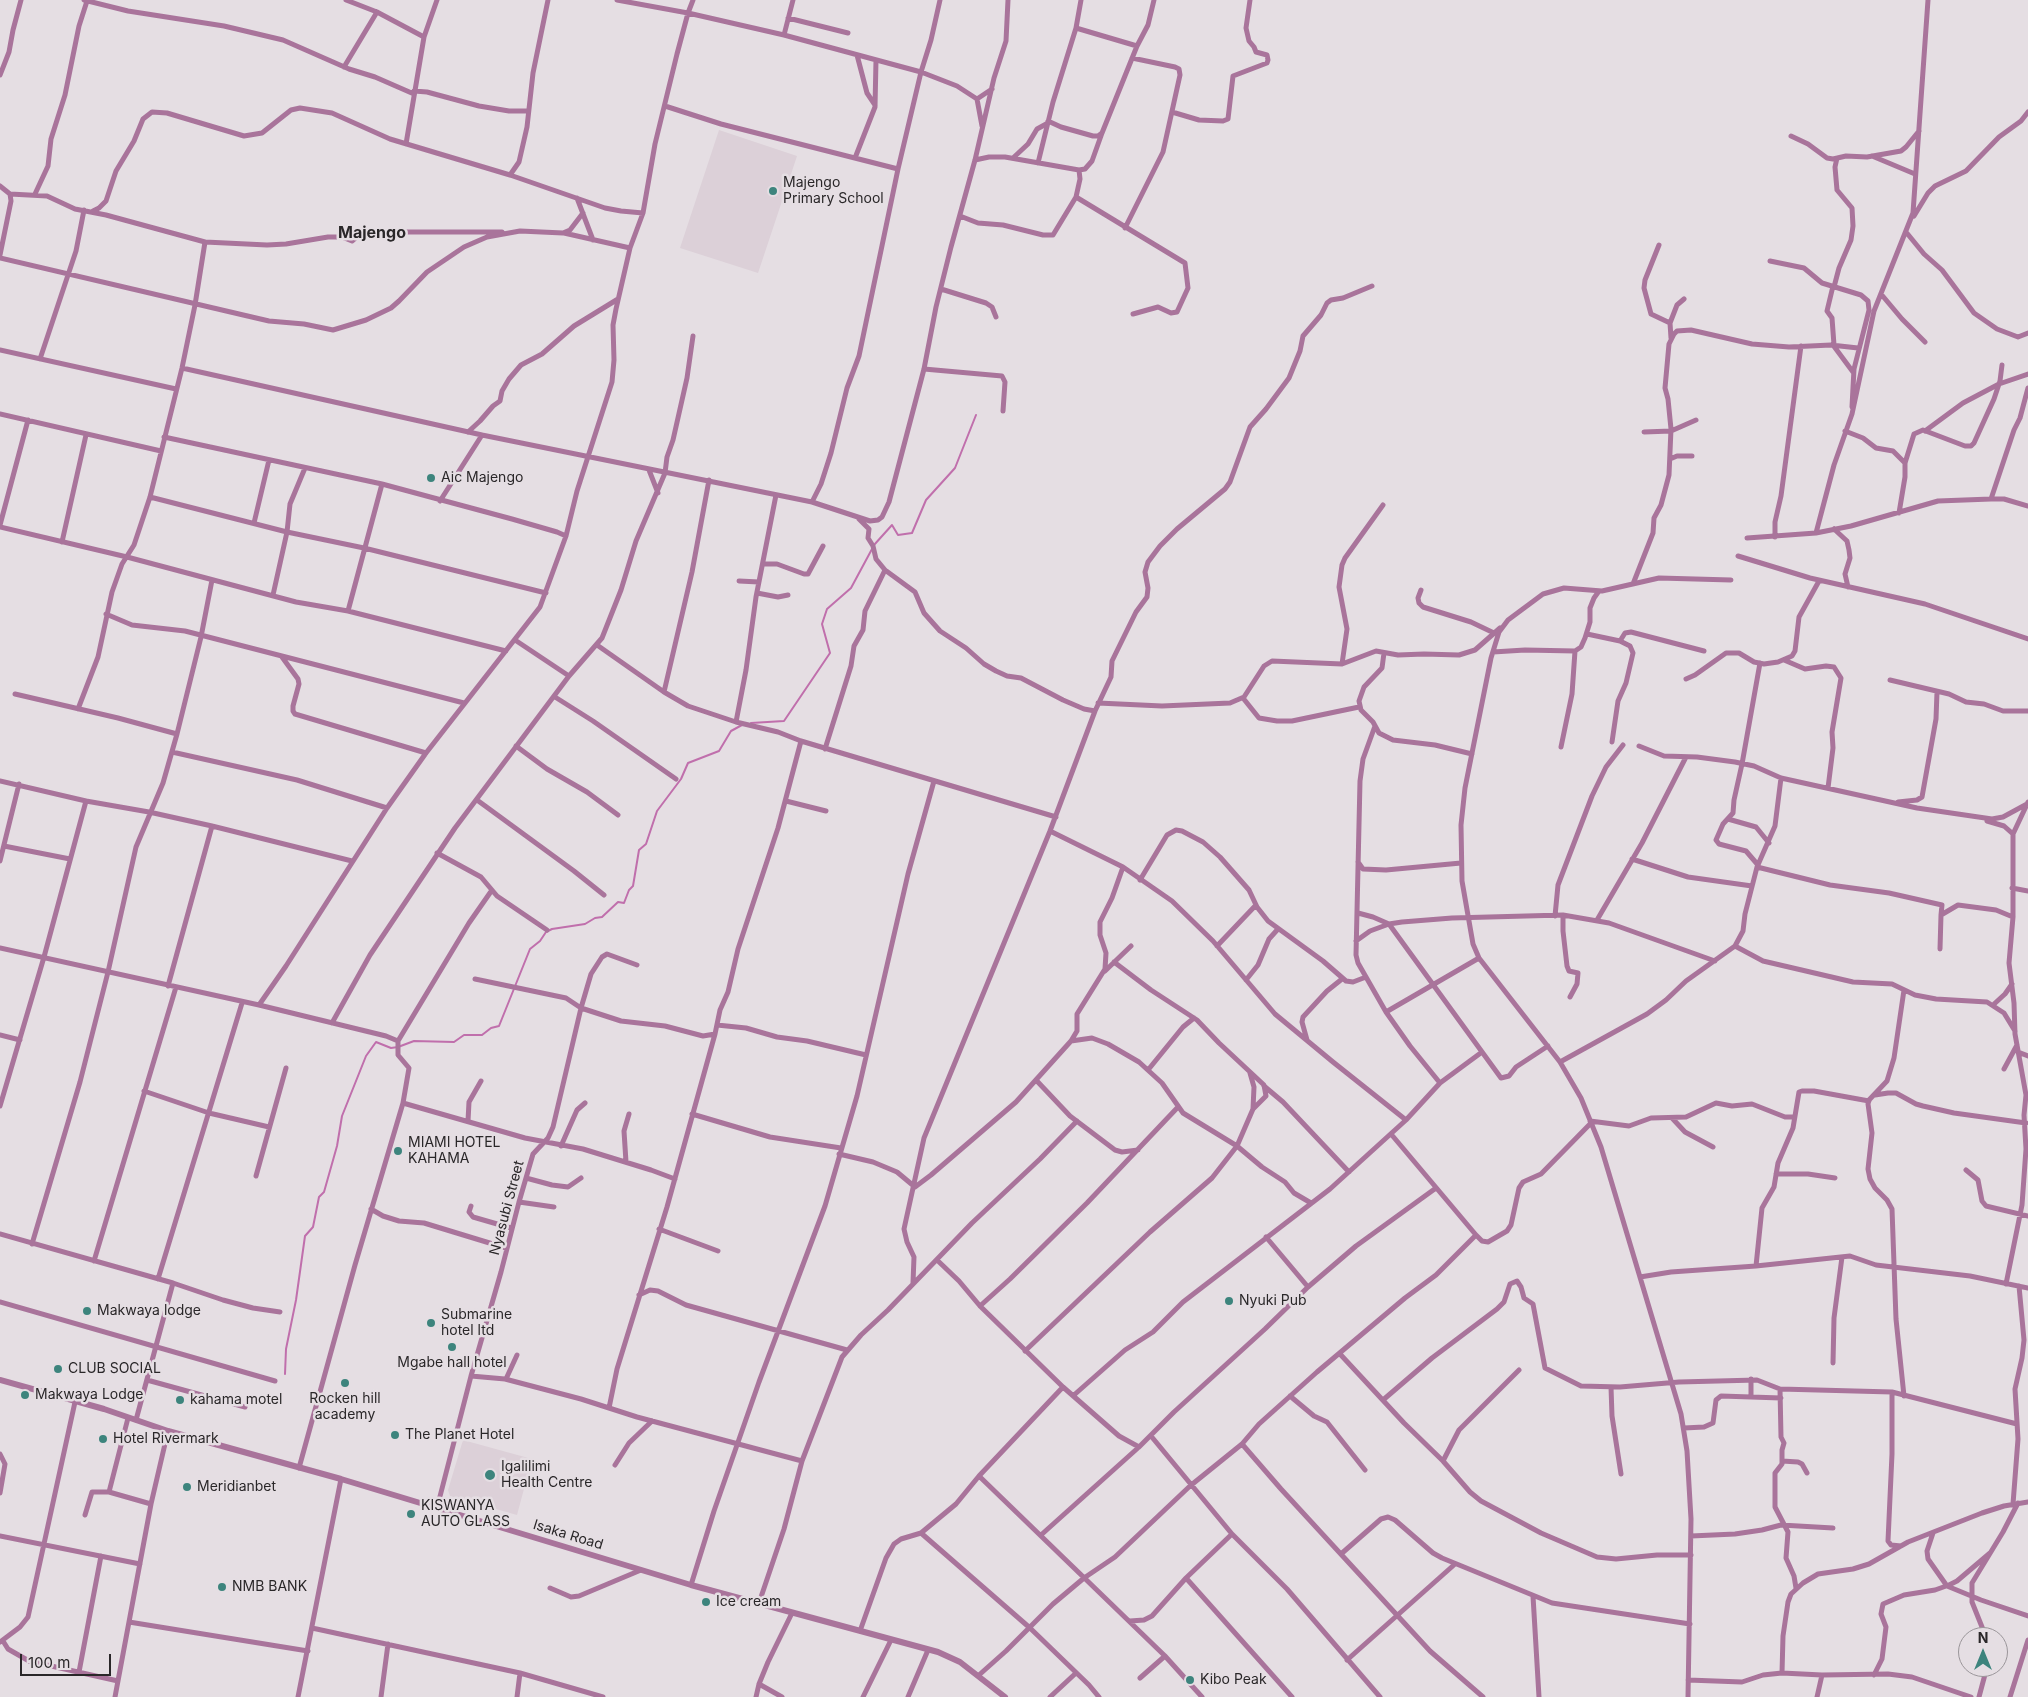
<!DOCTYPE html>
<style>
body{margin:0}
#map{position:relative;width:2028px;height:1697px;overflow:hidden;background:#e5dee3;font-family:Inter,sans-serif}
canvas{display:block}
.north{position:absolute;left:1958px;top:1627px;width:50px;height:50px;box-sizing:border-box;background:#e5dee3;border:1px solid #9a9599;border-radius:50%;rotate:0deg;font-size:14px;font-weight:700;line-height:20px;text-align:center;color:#2a2729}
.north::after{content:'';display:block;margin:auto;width:18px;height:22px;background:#3d847d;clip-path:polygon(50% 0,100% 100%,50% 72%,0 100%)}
.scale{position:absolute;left:20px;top:1654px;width:91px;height:22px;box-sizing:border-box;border:2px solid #2a2729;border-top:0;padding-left:6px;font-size:15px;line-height:18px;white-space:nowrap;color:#2a2729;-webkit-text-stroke:4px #e5dee3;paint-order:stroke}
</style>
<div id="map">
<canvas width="2028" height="1697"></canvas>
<div class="north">N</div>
<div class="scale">100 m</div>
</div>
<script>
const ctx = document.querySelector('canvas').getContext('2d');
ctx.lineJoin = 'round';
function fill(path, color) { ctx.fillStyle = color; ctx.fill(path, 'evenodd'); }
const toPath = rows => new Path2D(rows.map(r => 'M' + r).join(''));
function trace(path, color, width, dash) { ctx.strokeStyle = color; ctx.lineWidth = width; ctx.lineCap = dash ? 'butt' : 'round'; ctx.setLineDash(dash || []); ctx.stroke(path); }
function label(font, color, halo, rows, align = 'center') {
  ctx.font = font + ' Inter,sans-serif'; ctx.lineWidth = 5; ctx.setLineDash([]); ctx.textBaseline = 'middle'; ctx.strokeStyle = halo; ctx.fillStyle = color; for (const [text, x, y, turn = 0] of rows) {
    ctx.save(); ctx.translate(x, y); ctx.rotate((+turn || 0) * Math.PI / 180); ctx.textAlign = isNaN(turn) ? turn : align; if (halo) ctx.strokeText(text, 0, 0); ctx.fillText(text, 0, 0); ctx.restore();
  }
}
const built = toPath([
 [719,130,797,156,758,273,680,248],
 [463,1440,532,1459,517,1515,450,1496,448,1490]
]);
const stream = toPath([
 [874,545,892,525,898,535,912,533,926,500,955,468,976,415],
 [751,723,784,721,830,653,822,624,827,609,851,588,872,549],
 [285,1374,286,1349,296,1300,305,1236,313,1227,319,1197,324,1192,337,1146,342,1116,366,1056,376,1042,391,1048,398,1047,414,1041,454,1042,464,1035,482,1035,491,1028,499,1026,530,949,540,941,546,932,552,929,585,924,595,918,602,917,618,902,624,903,629,890,633,886,639,850,646,844,657,811,681,779,688,763,719,751,731,731,742,725]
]);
const minor = toPath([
 [84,0,128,11,224,26,283,40,349,69,375,77,414,94],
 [346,0,377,12,424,37],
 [617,0,688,13,784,35,921,72,957,86,977,99,982,126],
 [788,18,848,33],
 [1076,28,1137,46],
 [784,35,793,0],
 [857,55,867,93,875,105],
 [344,67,377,12],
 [0,75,9,52,13,30,21,0],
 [414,91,427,92,479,106,509,111,528,111],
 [977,99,992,89],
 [665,106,721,124,898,169],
 [1172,112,1199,120,1223,121,1228,119,1233,76,1267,63,1268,60,1267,55,1256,52,1254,47,1249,41,1246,28,1250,0],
 [1048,121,1061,127,1093,136,1098,136,1102,133,1137,46,1148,25,1154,0],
 [1791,136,1808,144,1827,158,1833,159,1846,156,1867,157,1901,151,1906,147,1919,131],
 [406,144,424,37,437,0],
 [1872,156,1915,174],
 [855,158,875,107,876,60],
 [1013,158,1028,144,1037,129,1048,123],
 [975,160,989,157,1005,157,1079,170,1085,169,1092,161,1102,133],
 [1038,163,1053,102,1076,28,1081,0],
 [510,175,519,162,527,127,533,73,548,0],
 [0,186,10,194,11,201,0,255],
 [10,194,47,196,75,209,106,215,205,242,195,305,182,368,150,497,134,545,122,564,112,592,98,657,78,709],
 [35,194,48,166,51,139,65,95,79,26,87,1],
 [1076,197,1185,263,1188,288,1177,312,1171,313,1158,307,1133,314],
 [577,198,593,240],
 [93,211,99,208,106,201,116,171,134,141,143,119,152,112,167,113,244,136,262,133,291,110,300,108,332,113,390,139,510,175,605,208,621,211,643,213],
 [960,216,978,223,1003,225,1043,235,1053,235,1076,197,1080,179,1079,170],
 [1914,216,1928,193,1935,186,1966,171,1999,137,2021,121,2028,112],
 [1125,228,1163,152,1180,75,1179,69,1175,67,1132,58],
 [1906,232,1924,254,1942,270,1974,313,1997,329,2018,337,2028,333],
 [564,233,630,248],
 [205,242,267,245,286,244,328,237,342,237,352,241,359,235,367,232,502,232],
 [1659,245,1645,280,1644,288,1651,314,1670,323,1671,338],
 [0,258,239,314,269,321,304,324,333,330,366,320,391,308,399,301,427,272,464,247,487,237,520,231,563,233,570,230,583,213],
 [1770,261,1804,268,1822,283,1861,295,1868,301,1869,310,1854,369,1852,407],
 [1833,286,1827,311,1832,318,1834,345],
 [1834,287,1839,268,1851,240,1853,226,1852,208,1837,190,1835,167,1837,158],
 [941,289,986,303,992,307,996,317],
 [1881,294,1902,319,1925,342],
 [1670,323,1677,305,1684,299],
 [1833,345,1853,372],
 [0,350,176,389],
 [40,359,76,251,84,210],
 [182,368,482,435],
 [924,369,1002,376,1005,382,1003,411],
 [0,414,161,451],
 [1845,431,1863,438,1876,448,1893,451,1905,463],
 [1925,431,1963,403,1999,384,2028,374],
 [468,432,480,421,493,406,500,401,502,391,509,379,521,365,542,354,574,326,618,299],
 [1644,432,1671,431,1696,420],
 [164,437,382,484,512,519,557,532,566,536],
 [1670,459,1677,456,1692,456],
 [649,470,658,493],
 [150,497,287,532,364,548,546,593],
 [1991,499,2014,430,2020,418,2028,388],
 [440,501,482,435,812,502,870,521,878,520,882,517,889,502,924,369,936,307,951,247,975,160,994,78,1006,41,1008,0],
 [812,502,821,484,831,453,847,388,859,356,898,169,921,72,931,40,940,0],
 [1899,513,1905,477,1905,463,1914,434,1923,430,1965,446,1971,446,1974,443,1994,399,2000,381,2002,365],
 [859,519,869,529,868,538,873,546,876,559,885,570,915,592,924,613,940,631,966,648,984,664,996,671,1007,676,1021,678,1063,700,1084,709,1095,711],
 [254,523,269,460],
 [0,525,28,420],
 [0,527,127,557,296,602,348,611,506,651],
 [1834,529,1847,541,1849,550,1850,558,1845,574,1848,587],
 [1816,533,1834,465,1852,414,1874,311,1913,213,1928,0],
 [1775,537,1775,522,1781,496,1801,346],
 [1747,538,1816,533,1851,526,1938,501,1991,499,2004,499,2028,506],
 [62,542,86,435],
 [1738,556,1810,578,1925,604,2028,639],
 [763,564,777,564,804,574,808,574,823,546],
 [739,581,759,582],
 [1633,584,1653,533,1654,518,1661,505,1669,475,1671,429,1668,399,1665,388,1669,344,1674,334,1677,331,1691,330,1752,344,1789,347,1831,345,1858,348],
 [1421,590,1418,598,1419,603,1423,607,1471,622,1494,633],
 [757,593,778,597,788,595],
 [273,595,287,532,290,504,305,468],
 [348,611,382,484],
 [106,614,132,625,185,631,464,703],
 [1587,634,1620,641,1630,646,1633,653,1626,683,1618,701,1612,742],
 [515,640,569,676],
 [1620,641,1625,633,1631,632,1704,651],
 [597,645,664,692,688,706,736,722,778,732,801,741,1056,817],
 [1493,652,1525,650,1575,651,1581,647,1585,638,1590,622,1590,608,1594,598,1599,591],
 [1384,653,1382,668,1364,687,1359,701,1361,710,1373,722,1379,733,1393,740,1435,745,1472,754],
 [282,657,298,679,299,684,293,706,293,711,295,714,426,753],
 [1784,660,1805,669,1826,666,1834,667,1841,678,1832,732,1833,748,1828,788],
 [1342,664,1347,629,1339,587,1342,565,1345,558,1383,505],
 [1686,679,1695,675,1726,653,1739,653,1754,662,1764,664,1778,662,1792,656,1795,651,1799,617,1819,581],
 [1890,680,1949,694,1966,702,1984,704,2003,711,2028,711],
 [664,692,692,572,709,480],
 [15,694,118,718,177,734],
 [555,697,593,721,676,779],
 [1243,698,1259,718,1277,721,1292,721,1359,707],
 [1098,703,1162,706,1230,703,1244,697,1264,666,1272,661,1342,664,1376,651,1398,655,1424,654,1459,655,1475,650,1500,628],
 [736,722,746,670,756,597,776,495],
 [1375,726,1363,759,1360,781,1356,955,1358,963,1386,1012,1410,1046,1440,1083],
 [516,746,547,769,587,792,618,815],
 [1639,746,1664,756,1697,757,1735,762,1754,766,1781,778,1917,808,1992,819,2003,817,2027,804],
 [1561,747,1572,694,1575,651],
 [825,749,851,666,854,646,863,630,865,611,885,570],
 [172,752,297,780,387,808],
 [0,781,86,801,149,812,212,826,352,861],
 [477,800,574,871,604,895],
 [786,801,826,811],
 [1898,802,1917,800,1922,797,1936,719,1937,692],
 [1728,819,1756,827,1769,843],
 [1987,821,2004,826,2013,834],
 [1050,831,1123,867,1172,901,1213,941,1275,1014,1333,1062,1406,1120],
 [4,846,70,859],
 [437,853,481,877,497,896,547,930],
 [1632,859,1688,877,1752,886],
 [0,861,19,784],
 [1358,862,1363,869,1386,870,1461,863],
 [1758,865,1746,851,1719,844,1716,840,1723,824,1733,813,1734,800,1742,764,1760,663],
 [1757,867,1830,885,1889,893,1942,905,1941,915,1958,905,1996,910,2013,917],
 [1140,880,1167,835,1176,830,1182,831,1203,842,1220,857,1249,890,1257,907,1268,921,1323,961,1346,981,1353,982,1366,977],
 [2012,888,2028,891],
 [1358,913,1373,917,1389,924,1501,1078,1509,1076,1516,1067,1548,1046],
 [1563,915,1563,931,1567,966,1569,971,1578,973,1577,984,1570,997],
 [1555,916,1558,885,1592,796,1606,767,1623,745],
 [1597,920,1642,843,1686,757],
 [1356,941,1370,931,1389,924,1402,922,1452,918,1563,915,1609,923,1715,961],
 [1217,946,1256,905],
 [1735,946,1763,961,1853,982,1892,984,1915,995,1936,999,1987,1002,2004,1013,2015,1031],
 [0,948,259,1005,386,1036,398,1041,398,1055,409,1068,403,1103,355,1265,299,1468],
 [1940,949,1941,915],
 [1105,971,1131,946],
 [475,979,566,998,581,1008,621,1021,665,1026,703,1036,715,1034],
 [1246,980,1258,965,1269,939,1278,929],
 [168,986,212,826],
 [259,1005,286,966,387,808,426,753,540,607,566,536,577,491,612,382,614,360,613,325,616,309,630,248,643,213,655,144,677,54,688,13,693,0],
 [1993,1005,2005,994,2012,984],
 [1386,1012,1479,958],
 [332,1023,370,955,455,828,569,676,602,638,621,590,636,541,665,473,667,457,673,440,687,378,693,336],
 [717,1025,746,1028,777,1037,807,1041,866,1055],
 [0,1035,20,1040],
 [1307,1040,1302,1022,1303,1017,1327,991,1342,979],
 [398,1041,469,923,492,890],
 [1071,1041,1092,1038,1108,1044,1139,1062,1162,1083,1183,1113,1237,1146,1262,1167,1285,1182,1294,1193,1311,1203],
 [2018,1052,2028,1056],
 [1560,1062,1647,1014,1666,1000,1686,981,1735,946,1743,931,1745,914,1757,867,1775,826,1781,778],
 [2004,1069,2017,1045],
 [1148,1070,1183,1027,1194,1018],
 [1250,1073,1254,1087,1253,1109],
 [1036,1080,1070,1116,1115,1150,1122,1152,1138,1150],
 [1264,1086,1283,1102,1349,1172],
 [144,1091,209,1113,269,1127],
 [1875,1095,1888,1093,1896,1093,1916,1104,1923,1106,1954,1113,2026,1123],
 [403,1103,525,1138,583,1149,651,1170,675,1179],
 [0,1106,44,957,86,801],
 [692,1114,770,1137,841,1148],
 [1672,1118,1685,1132,1713,1147],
 [468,1121,469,1102,481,1081],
 [1590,1121,1629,1126,1651,1118,1686,1117,1716,1103,1732,1106,1752,1104,1785,1117,1794,1117],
 [1391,1134,1476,1235,1482,1241,1488,1242,1507,1231,1511,1225,1519,1188,1523,1182,1541,1174,1591,1123],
 [561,1146,577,1110,585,1103],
 [839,1154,873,1162,897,1172,915,1187,931,1175,1016,1102,1071,1041,1077,1031,1077,1014,1105,969,1106,953,1100,935,1100,922,1112,898,1123,867],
 [626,1162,624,1131,629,1114],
 [1966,1170,1978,1180,1982,1201,1986,1206,2028,1216],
 [1776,1174,1808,1174,1835,1178],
 [256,1176,286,1068],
 [526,1178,552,1185,568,1187,581,1178],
 [519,1202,554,1207],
 [471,1206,469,1212,473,1217,511,1228],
 [371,1209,383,1216,399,1221,424,1223,506,1248],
 [659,1229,718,1251],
 [0,1234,173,1283,223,1300,253,1308,280,1312],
 [1266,1237,1308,1287],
 [32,1244,80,1082,108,972,136,847,163,783,177,734,201,637,212,580],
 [937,1260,959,1281,980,1306,1063,1387,1119,1436,1139,1447],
 [94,1261,176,987],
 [1756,1266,1762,1208,1774,1187,1778,1163,1793,1128,1799,1092,1802,1091,1814,1091,1869,1101],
 [1640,1277,1671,1272,1756,1266,1850,1256,1876,1265,1970,1276,2028,1288],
 [158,1279,242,1003],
 [913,1283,914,1257,907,1242,904,1229,924,1138,1050,831,1095,711,1111,677,1112,661,1136,612,1147,597,1148,588,1145,572,1148,562,1160,546,1177,529,1225,489,1230,482,1250,427,1266,409,1289,378,1300,351,1303,336,1321,315,1327,303,1331,300,1343,298,1372,286],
 [2006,1284,2022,1205,2026,1149,2024,1115,2026,1095,2015,1034,2014,1003,2009,963,2013,917,2013,834,2028,802],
 [639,1295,650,1290,658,1291,686,1305,847,1350],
 [0,1302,275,1381],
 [980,1306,1010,1279,1087,1203,1178,1107],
 [1025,1351,1150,1232,1212,1178,1237,1146,1253,1109,1266,1096,1264,1085,1219,1043,1197,1020,1151,990,1114,962],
 [1340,1354,1404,1423,1443,1461,1470,1492,1481,1501,1541,1533,1597,1557,1616,1559,1657,1555,1691,1555],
 [1833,1363,1834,1318,1842,1257],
 [471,1376,505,1379,581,1399,637,1417,802,1461],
 [506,1379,517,1355],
 [147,1380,245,1407],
 [1611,1387,1612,1416,1621,1474],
 [1780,1389,1781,1437,1784,1443,1782,1450,1782,1464,1775,1473,1775,1507,1788,1532,1786,1558,1794,1576,1796,1588],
 [1892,1392,1892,1454,1888,1541,1891,1545,1901,1546],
 [1074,1395,1125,1350,1153,1332,1183,1302,1330,1189,1406,1120,1440,1083,1482,1052],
 [1290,1396,1314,1416,1327,1422,1365,1470],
 [1751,1396,1751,1379],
 [1904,1396,1896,1319,1892,1209,1887,1200,1875,1188,1870,1179,1868,1169,1872,1133,1868,1104,1869,1100,1887,1081,1894,1058,1904,990],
 [1383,1400,1432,1358,1497,1309,1504,1302,1510,1284,1517,1281,1521,1287,1524,1298,1533,1304,1545,1368,1581,1386,1620,1387,1679,1382,1757,1380,1780,1389,1892,1392,2017,1424],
 [609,1408,617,1369,667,1207,715,1034,720,1010,728,992,738,949,778,828,801,741],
 [136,1420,173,1283],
 [1684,1428,1704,1427,1713,1423,1716,1400,1721,1396,1781,1398],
 [1151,1436,1232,1534,1287,1589,1380,1697],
 [1242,1444,1281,1489,1430,1651,1483,1697],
 [0,1454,5,1464,0,1493],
 [1443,1461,1459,1430,1519,1370],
 [1782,1461,1798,1462,1802,1464,1807,1473],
 [615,1465,629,1443,652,1421],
 [979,1476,1165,1656,1202,1697],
 [109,1492,128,1418],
 [2013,1504,2018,1439,2015,1389,2022,1358,2024,1340,2019,1286],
 [437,1508,471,1376,501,1272,519,1202,533,1154,548,1138,553,1127,581,1008,591,974,602,957,607,954,637,965],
 [85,1515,92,1492,109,1492,151,1504],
 [921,1533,1030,1628,1089,1685,1099,1697],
 [1933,1533,1927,1551,1928,1559,1947,1586,1981,1600,2028,1616],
 [1041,1535,1139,1447,1174,1412,1265,1329,1308,1287,1356,1246,1436,1188],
 [0,1536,140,1564],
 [1691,1536,1735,1534,1762,1530,1781,1525,1833,1528],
 [1341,1554,1381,1519,1388,1517,1395,1520,1433,1553,1442,1558,1552,1603,1690,1624],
 [1186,1578,1292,1697],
 [691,1585,714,1511,759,1382,825,1206,857,1096,908,874,934,781],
 [550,1588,571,1597,579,1596,641,1570],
 [1533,1596,1539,1697],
 [759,1603,784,1529,802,1461,842,1357,861,1335,888,1310,972,1223,1040,1159,1077,1121],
 [1130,1621,1144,1620,1152,1616,1186,1578,1232,1534],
 [129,1622,308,1651],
 [312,1628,520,1673,603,1697],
 [860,1631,886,1558,894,1544,901,1539,921,1533,956,1504,979,1476,1063,1387],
 [1986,1637,1972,1602,1972,1583,2003,1532,2018,1503],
 [3,1641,8,1649,29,1661,118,1681],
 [0,1642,20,1627,28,1617,75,1402],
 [1347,1660,1455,1564],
 [79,1672,101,1556],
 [1782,1673,1783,1636,1788,1602,1791,1594,1803,1583,1818,1574,1853,1569,1869,1564,1908,1542,1982,1513,2004,1506,2028,1502],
 [979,1675,1006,1651,1053,1604,1084,1578,1115,1557,1190,1486,1242,1444,1259,1424,1317,1372,1405,1298,1436,1275,1476,1235],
 [1874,1675,1882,1659,1886,1627,1881,1614,1883,1604,1904,1595,1935,1590,1949,1585,1957,1581,1990,1553],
 [1140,1678,1165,1656],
 [1688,1680,1742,1682,1763,1675,1782,1673,1822,1675,1888,1674,1912,1677,1971,1697],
 [759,1684,782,1697],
 [115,1697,151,1504,168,1431],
 [298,1697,341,1479],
 [381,1697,388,1644],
 [517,1697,520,1673],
 [756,1697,759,1684,768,1662,792,1613],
 [863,1697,891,1640],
 [908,1697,928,1650],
 [1050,1697,1076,1673],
 [1688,1697,1691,1519,1687,1451,1681,1414,1601,1147,1581,1098,1560,1062,1479,958,1473,944,1462,881,1461,825,1465,788,1491,658,1499,632,1508,620,1543,594,1564,588,1602,591,1659,578,1731,580],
 [1817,1697,1822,1675],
 [1979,1697,1987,1667],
 [2010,1697,2028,1640]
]);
const tertiary = toPath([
 [0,1380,104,1409,168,1431,341,1479,691,1585,938,1652,960,1662,1005,1697]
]);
const markers = [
 [773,191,5,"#3d847d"],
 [431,478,5,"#3d847d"],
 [398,1151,5,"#3d847d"],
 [1229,1301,5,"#3d847d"],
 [87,1311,5,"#3d847d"],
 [431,1323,5,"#3d847d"],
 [452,1347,5,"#3d847d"],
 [58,1369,5,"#3d847d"],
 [345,1383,5,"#3d847d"],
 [25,1395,5,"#3d847d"],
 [180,1400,5,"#3d847d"],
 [395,1435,5,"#3d847d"],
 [103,1439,5,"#3d847d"],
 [490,1475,6,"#3d847d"],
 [187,1487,5,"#3d847d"],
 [411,1514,5,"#3d847d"],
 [222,1587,5,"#3d847d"],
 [706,1602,5,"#3d847d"],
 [1190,1680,5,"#3d847d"]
];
const poiNames = [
 ["Majengo",783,183],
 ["Primary School",783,199],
 ["Aic Majengo",441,478],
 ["MIAMI HOTEL",408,1143],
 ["KAHAMA",408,1159],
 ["Nyuki Pub",1239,1301],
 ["Makwaya lodge",97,1311],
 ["Submarine",441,1315],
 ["hotel ltd",441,1331],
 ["Mgabe hall hotel",452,1363,"center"],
 ["CLUB SOCIAL",68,1369],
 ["Makwaya Lodge",35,1395],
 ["Rocken hill",345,1399,"center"],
 ["academy",345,1415,"center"],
 ["kahama motel",190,1400],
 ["The Planet Hotel",405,1435],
 ["Hotel Rivermark",113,1439],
 ["Igalilimi",501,1467],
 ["Health Centre",501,1483],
 ["Meridianbet",197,1487],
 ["KISWANYA",421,1506],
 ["AUTO GLASS",421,1522],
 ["NMB BANK",232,1587],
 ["Ice cream",716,1602],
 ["Kibo Peak",1200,1680]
];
const streetNames = [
 ["Nyasubi Street",507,1208,-75],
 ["Isaka Road",568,1535,17]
];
const quarterNames = [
 ["Majengo",372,233]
];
fill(built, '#dcd0d8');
trace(stream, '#c06fac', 2);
trace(minor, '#a9749b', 5);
trace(tertiary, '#a9749b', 6);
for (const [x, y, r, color] of markers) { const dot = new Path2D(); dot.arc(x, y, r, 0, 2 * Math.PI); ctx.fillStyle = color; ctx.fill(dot); trace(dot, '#e5dee3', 2); }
label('14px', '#2a2729', '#e5dee3', poiNames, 'left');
label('14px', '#2a2729', '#e5dee3', streetNames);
label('bold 16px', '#2a2729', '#e5dee3', quarterNames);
</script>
